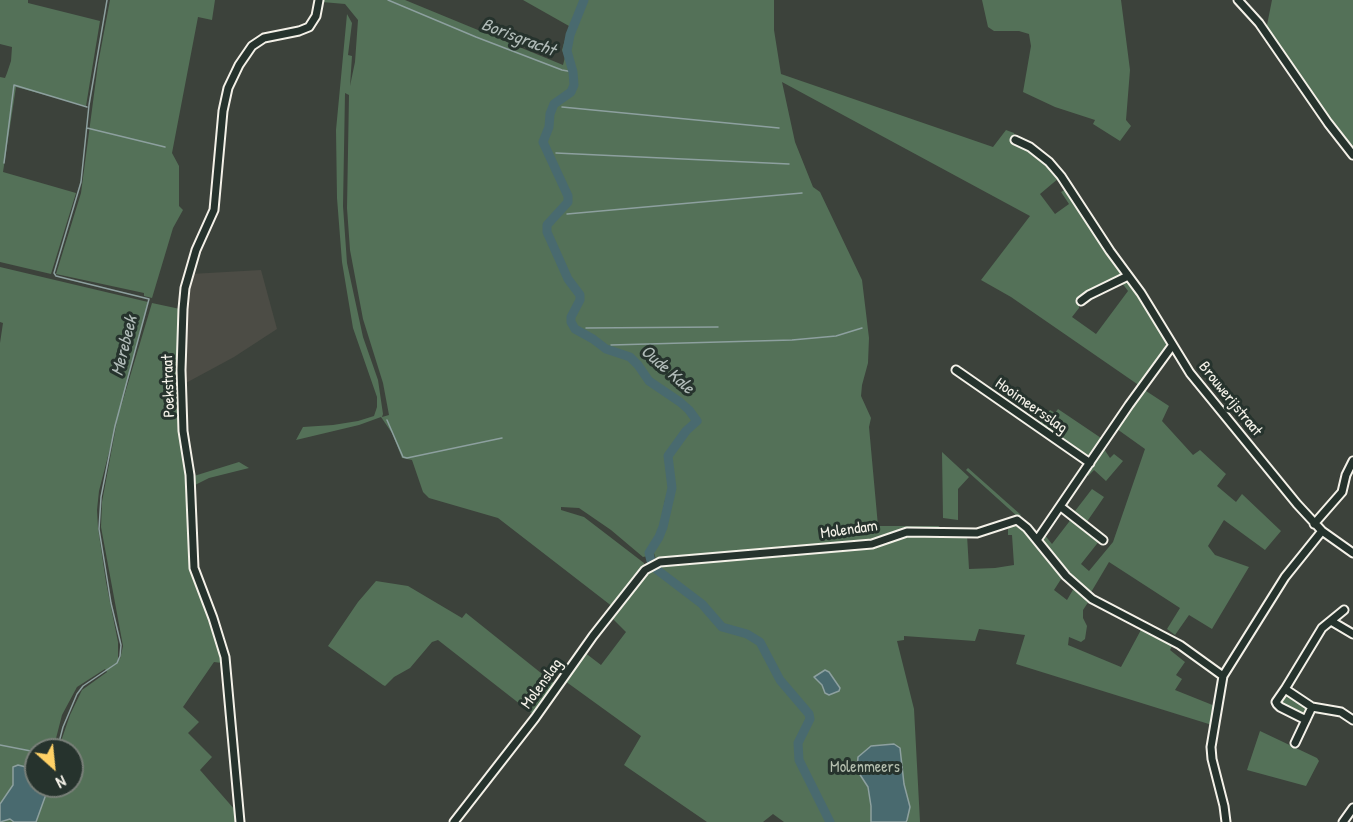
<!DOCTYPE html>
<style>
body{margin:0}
#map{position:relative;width:1353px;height:822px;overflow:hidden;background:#3c423b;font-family:"Patrick Hand",sans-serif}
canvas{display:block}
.north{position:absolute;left:24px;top:738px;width:60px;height:60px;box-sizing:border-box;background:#26332d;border:2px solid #787f78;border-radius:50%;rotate:153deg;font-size:16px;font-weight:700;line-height:24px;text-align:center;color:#f4f1e8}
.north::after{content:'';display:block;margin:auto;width:21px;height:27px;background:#ffd166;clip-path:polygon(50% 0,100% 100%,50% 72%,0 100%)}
</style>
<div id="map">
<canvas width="1353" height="822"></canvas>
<div class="north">N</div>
</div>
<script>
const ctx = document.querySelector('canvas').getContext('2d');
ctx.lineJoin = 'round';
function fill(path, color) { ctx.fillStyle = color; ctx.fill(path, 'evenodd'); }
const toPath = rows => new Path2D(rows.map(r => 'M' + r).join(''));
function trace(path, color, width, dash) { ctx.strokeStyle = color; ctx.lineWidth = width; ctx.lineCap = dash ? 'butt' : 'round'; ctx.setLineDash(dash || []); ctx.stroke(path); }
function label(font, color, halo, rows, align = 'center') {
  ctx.font = font + ' "Patrick Hand",sans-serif'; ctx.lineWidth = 6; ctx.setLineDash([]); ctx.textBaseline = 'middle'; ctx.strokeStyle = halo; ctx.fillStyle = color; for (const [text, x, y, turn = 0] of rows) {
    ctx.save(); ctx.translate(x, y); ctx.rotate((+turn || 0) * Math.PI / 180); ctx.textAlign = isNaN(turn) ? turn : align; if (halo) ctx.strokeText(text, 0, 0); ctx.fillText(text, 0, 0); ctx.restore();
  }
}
const built = toPath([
 [261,270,277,329,234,357,184,384,185,320,188,286,191,274]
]);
const green = toPath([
 [0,0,28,0,28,3,100,21,86,106,16,87,3,172,76,193,51,274,0,262,0,77,5,78,7,73,11,61,12,47,0,44],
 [110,0,215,0,212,20,198,17,172,153,179,166,179,206,183,210,173,228,152,298,144,296,144,293,56,274,81,193,98,64],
 [322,0,405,0,563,65,565,57,562,50,569,26,523,0,774,0,774,30,781,74,993,147,1006,130,1014,133,1016,139,1047,163,1059,178,1040,194,1055,214,1069,204,1061,192,1066,189,1124,275,1079,299,1079,308,1072,317,1096,334,1128,291,1122,283,1128,279,1169,344,1140,386,1011,297,981,280,1030,216,782,82,795,142,813,187,820,192,862,280,869,338,868,363,862,385,861,396,871,418,869,427,878,526,939,526,938,529,899,530,872,539,656,560,653,550,665,528,673,488,669,462,670,457,673,450,696,425,694,422,675,443,665,457,670,481,669,493,665,500,658,536,648,556,643,557,611,530,579,508,561,507,561,510,584,517,644,563,645,567,613,607,498,518,429,498,423,492,412,460,402,458,392,433,381,417,359,425,296,440,303,427,333,425,358,421,374,416,377,407,377,397,353,328,342,262,337,198,336,130,347,14,352,23,348,55,352,56,350,86,355,62,358,20,345,4,322,2],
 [345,93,349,95,347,208,350,250,363,319,383,383,389,415,382,417,383,414,378,380,363,337,347,263,343,206],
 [982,0,1121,0,1130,70,1126,120,1131,126,1120,141,1093,124,1095,120,1055,107,1023,92,1031,46,1029,34,1019,31,994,31,988,27],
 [1272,0,1353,0,1353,152,1266,30],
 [0,267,148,302,120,410,152,303,180,309,177,362,181,428,188,477,190,547,213,622,222,663,214,662,183,707,199,722,188,733,212,757,200,770,235,810,237,822,0,822,0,343,3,323,0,322],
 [117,421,102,502,101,527,123,646,120,659,118,658,118,642,106,582,98,528,97,510,99,491],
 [105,669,107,672,82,690,70,715,58,750,72,750,72,786,36,786,36,750,53,750,62,715,77,687],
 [1143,389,1169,406,1162,421,1193,455,1200,450,1226,474,1217,486,1236,502,1242,494,1281,531,1265,550,1224,520,1208,546,1215,555,1249,567,1212,629,1189,615,1175,635,1167,629,1180,608,1109,562,1090,594,1040,540,1044,534,1052,544,1072,518,1100,540,1081,564,1089,571,1113,542,1145,449,1117,429,1104,449,1110,458,1114,454,1123,461,1106,481,1094,470,1088,476,1087,475,1068,504,1069,507,1075,511,1092,489,1104,497,1086,523,1064,505],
 [1058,409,1104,440,1089,458,1085,458,1038,426,1050,410,1055,413],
 [942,452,969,477,958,489,958,520,943,518],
 [239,462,249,468,209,478,195,485,194,476],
 [968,468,1021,515,1018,517,966,470],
 [1013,522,1020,524,1063,576,1054,590,1067,600,1074,588,1089,601,1083,610,1083,618,1087,626,1085,639,1081,642,1069,637,1068,645,1121,667,1142,628,1173,644,1170,650,1185,662,1176,675,1182,679,1175,690,1215,706,1212,725,1016,664,1025,635,979,629,975,641,904,636,904,640,897,641,914,709,920,822,784,822,773,814,763,822,707,822,624,765,641,736,565,681,584,652,601,665,626,632,611,617,649,570,653,570,700,606,714,620,716,617,706,605,666,575,658,565,869,546,907,534,967,535,969,569,995,568,1014,565,1012,535,1008,535,1008,524],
 [807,716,812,724,801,740,801,759,832,820,828,822,796,760,797,738,806,721],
 [376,581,408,586,462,618,466,613,556,685,534,715,438,640,432,642,410,668,394,677,385,686,383,685,328,646,358,602],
 [1284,694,1287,694,1303,707,1308,707,1306,714,1303,716,1281,705,1279,702],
 [1260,731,1317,758,1319,761,1306,786,1247,770]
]);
const water = toPath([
 [825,670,829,672,840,688,839,691,829,695,825,693,822,685,814,677,825,670],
 [894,744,900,748,904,784,910,807,907,820,906,822,871,822,871,806,868,787,857,770,858,757,871,746,894,744],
 [18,765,26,767,36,775,36,786,48,786,45,797,36,822,14,822,10,819,0,822,0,804,13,785,13,767,18,765]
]);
const stream = toPath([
 [388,0,476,37,562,70,573,72],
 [562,107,779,128],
 [87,128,165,147],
 [556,153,789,164],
 [4,163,14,85,87,107],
 [567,214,802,193],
 [586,328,718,327],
 [611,345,792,340,836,336,862,328],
 [387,420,403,457,407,458,502,438],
 [0,745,36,752],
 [57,750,63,727,77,694,83,686,117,663,120,656,121,645,111,603,99,529,101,497,115,426,149,299,56,276,54,273,81,182,89,105,107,0]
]);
const river = toPath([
 [584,0,570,35,567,51,573,72,574,85,571,92,554,104,550,114,549,127,543,142,568,196,568,202,547,225,547,232,568,279,580,295,580,300,571,317,571,322,575,329,593,339,606,349,630,357,638,365,649,381,680,402,689,410,697,421,686,431,668,456,672,488,663,527,659,537,649,553,651,561],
 [656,569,702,604,722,627,747,634,760,642,780,680,809,714,810,719,798,743,799,760,830,822]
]);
const street = toPath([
 [1238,0,1259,23,1328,123,1353,155],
 [1015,140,1030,147,1049,162,1061,176,1110,251,1141,293,1190,373,1297,504,1322,531,1353,553],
 [1081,301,1089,295,1128,276],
 [956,370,1090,463],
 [1061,507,1103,540],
 [1314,524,1342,492,1346,475,1353,461],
 [1037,540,1129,405,1172,346],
 [1344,610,1322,628,1285,689,1312,707,1341,712,1353,720],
 [1331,621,1353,634],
 [1285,689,1276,702,1277,704,1280,707,1306,720],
 [1295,743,1312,707],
 [240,822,225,657,213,618,194,568,190,475,183,431,181,370,183,309,185,288,196,250,214,210,223,111,228,88,239,65,252,46,264,38,299,31,309,27,316,16,319,0],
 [454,822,535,718,593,636,645,570,660,562,872,544,907,532,977,533,1017,520,1027,528,1066,576,1092,599,1180,645,1223,676],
 [1226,822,1224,806,1212,759,1211,747,1223,676,1285,577,1322,531],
 [1343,822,1353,808]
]);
const streetNames = [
 ["Poekstraat",169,386,-92],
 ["Brouwerijstraat",1230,399,51],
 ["Hooimeersslag",1031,406,35],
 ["Molendam",849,530,-8],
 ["Molenslag",542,684,-54]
];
const parkNames = [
 ["Molenmeers",865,768]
];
const waterNames = [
 ["Borisgracht",518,38,21],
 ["Merebeek",125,346,-76],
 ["Oude Kale",667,370,41]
];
fill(built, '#4c4c45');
fill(green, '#547158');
fill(water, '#496a6f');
trace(water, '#8da09f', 1.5);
trace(stream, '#8da09f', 1.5);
trace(river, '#496a6f', 9);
trace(street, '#f4f1e8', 11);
trace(street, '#26332d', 7);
label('16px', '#f4f1e8', '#26332d', streetNames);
label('16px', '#b4beae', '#26332d', parkNames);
label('italic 18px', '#b0bbb8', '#26332d', waterNames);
</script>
